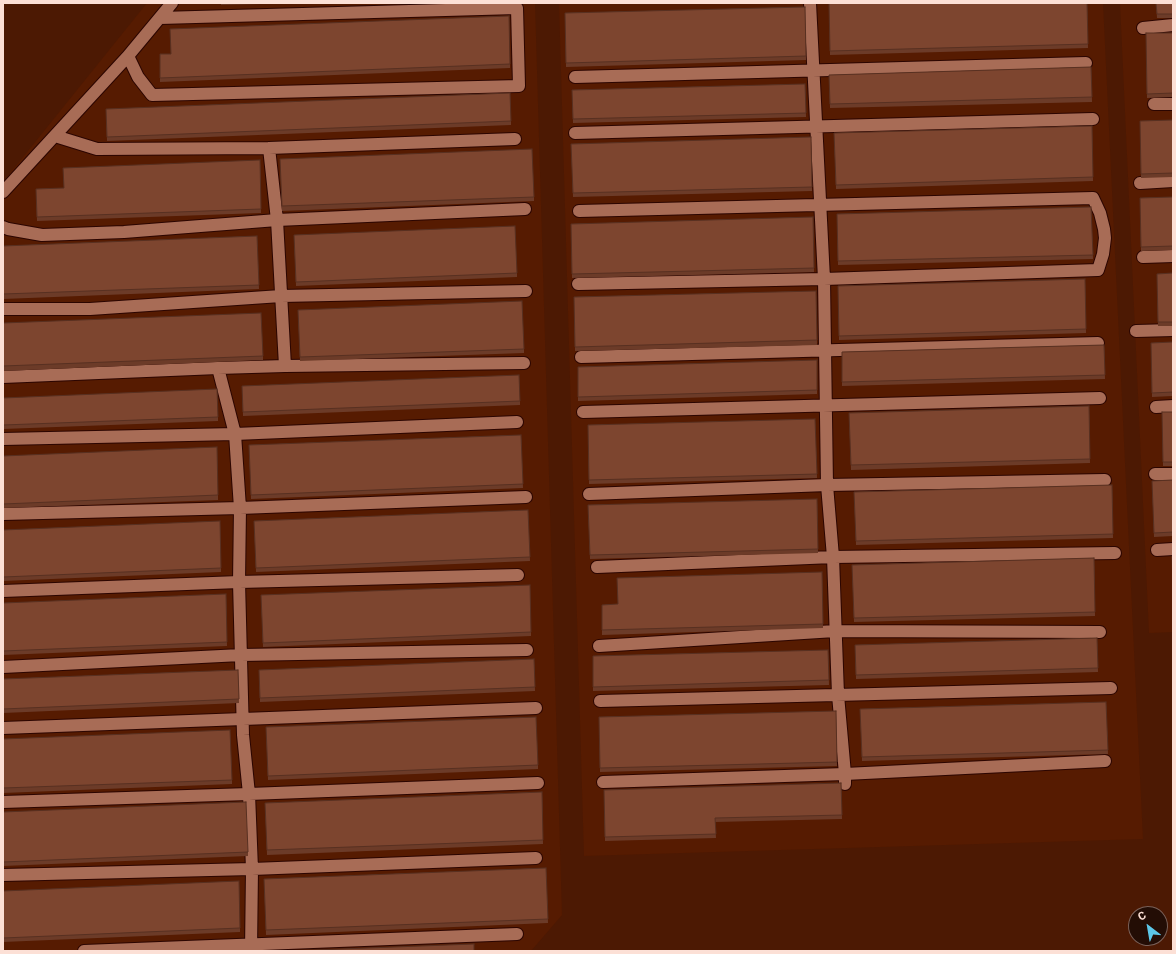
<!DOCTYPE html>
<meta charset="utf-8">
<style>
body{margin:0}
#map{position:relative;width:1176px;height:954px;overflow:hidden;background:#4c1903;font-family:Roboto,sans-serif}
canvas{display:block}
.frame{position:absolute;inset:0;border:4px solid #fce0d6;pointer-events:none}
.north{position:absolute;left:1128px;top:906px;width:40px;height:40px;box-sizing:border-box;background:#230d05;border:1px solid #7a6159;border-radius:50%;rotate:329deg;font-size:11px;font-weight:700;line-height:16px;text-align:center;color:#fce0d6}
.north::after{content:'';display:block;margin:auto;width:14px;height:18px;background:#5dc7e8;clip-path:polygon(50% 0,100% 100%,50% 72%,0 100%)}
</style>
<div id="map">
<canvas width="1176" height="954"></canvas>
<div class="frame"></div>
<div class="north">С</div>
</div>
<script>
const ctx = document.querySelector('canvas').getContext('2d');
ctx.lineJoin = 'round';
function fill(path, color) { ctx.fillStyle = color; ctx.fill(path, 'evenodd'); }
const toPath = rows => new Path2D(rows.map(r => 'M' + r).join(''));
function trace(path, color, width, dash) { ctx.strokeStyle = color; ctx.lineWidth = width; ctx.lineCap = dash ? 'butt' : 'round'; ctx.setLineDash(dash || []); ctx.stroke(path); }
const built = toPath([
 [147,3,535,3,562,915,531,951,3,951,3,182],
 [559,3,1103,3,1143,839,584,856],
 [1120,3,1173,3,1173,632,1149,633]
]);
const minor = toPath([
 [810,3,824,279,827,485,833,557,838,695,845,774,845,784],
 [1143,28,1173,25],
 [128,56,138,77,152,95,519,86,517,8,160,18],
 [575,77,1086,63],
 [1154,104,1173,104],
 [575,133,1093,119],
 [55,136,97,149,269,148,515,139],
 [1140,183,1173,181],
 [3,192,128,56,172,3],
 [3,227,8,229,42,235,124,232,277,220,525,209],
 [1143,257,1173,256],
 [578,284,824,279,1098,270,1103,254,1105,238,1104,229,1100,213,1093,198,579,211],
 [3,309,90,309,281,296,526,291],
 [1136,331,1173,330],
 [581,357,1098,343],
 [285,366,524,363],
 [3,377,218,368],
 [1156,407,1173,406],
 [583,412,1100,398],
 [3,439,235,434,517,422],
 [1155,474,1173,474],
 [589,494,827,485,1105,480],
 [3,514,240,508,526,497],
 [1157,550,1173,549],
 [597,567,833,557,1115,553],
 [3,591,239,582,518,575],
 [599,646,835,631,1100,632],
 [3,667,241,655,527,650],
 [600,701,1111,688],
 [3,728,536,708],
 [603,782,845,774,1105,761],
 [3,802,249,794,538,783],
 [3,875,252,869,536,858],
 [84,951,517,934],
 [251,951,252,869,249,794,243,735,239,582,240,508,235,434,218,368,285,366,277,220,269,148]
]);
const wall = toPath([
 [221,3,300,3,221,5],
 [829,3,1087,3,1088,48,830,55],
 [1156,3,1173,3,1173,18,1157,18],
 [805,7,806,60,566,67,565,13],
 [1146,33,1173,33,1173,97,1147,98],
 [160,54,510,64,510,68,160,82],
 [1091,67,1092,102,830,108,829,75],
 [805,84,806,117,573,123,572,90],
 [106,109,511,121,511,125,107,141],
 [1173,120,1173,177,1141,178,1140,121],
 [1092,126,1093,181,836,189,834,133],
 [811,137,812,191,573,197,571,144],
 [280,159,534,197,534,201,282,211],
 [260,160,261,213,37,221,36,189,64,188],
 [1173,197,1173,250,1141,251,1140,198],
 [1091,207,1093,259,838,265,837,214],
 [813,217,814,272,572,278,571,224],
 [294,235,517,273,517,277,296,286],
 [257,236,259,289,3,299,3,246],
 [1173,273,1173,326,1158,326,1157,274],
 [1085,279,1086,333,839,340,838,286],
 [816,291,817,345,575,351,574,297],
 [298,310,524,349,524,353,300,361],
 [3,323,263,356,263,360,3,371],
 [1173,342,1173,396,1152,397,1151,343],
 [1104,345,1105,379,842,386,842,352],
 [817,360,817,394,578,401,578,367],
 [242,386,520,401,520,405,243,416],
 [3,398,218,417,218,421,3,429],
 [1089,406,1090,463,851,470,849,413],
 [1162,412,1173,412,1173,466,1163,466],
 [815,419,817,478,589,484,588,425],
 [521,435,523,488,251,499,249,445],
 [3,456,218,495,218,500,3,508],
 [1173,480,1173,536,1154,537,1152,481],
 [1112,485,1113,538,856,545,854,492],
 [817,499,818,553,590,559,588,505],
 [528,510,530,561,256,572,254,521],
 [3,530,221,568,221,572,3,581],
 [1094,558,1095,616,854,622,852,565],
 [822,572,823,628,602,635,602,605,618,604],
 [226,594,227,646,3,655,3,603],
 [261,595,531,632,531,636,263,647],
 [1097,638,1098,672,856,679,855,645],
 [828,650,829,685,593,691,593,656],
 [534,659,535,691,260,702,259,670],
 [238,670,239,703,3,713,3,679],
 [1106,702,1108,754,862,761,860,709],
 [836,711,837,766,600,772,599,717],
 [266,727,538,765,538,769,268,780],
 [3,739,232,780,232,784,3,793],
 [841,783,842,819,715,822,716,838,605,841,604,790],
 [542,792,543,844,267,855,265,803],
 [3,812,248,852,248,856,3,866],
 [546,868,548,923,266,935,264,879],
 [3,891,240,928,240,932,3,942]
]);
const building = toPath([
 [829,3,1087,3,1088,44,830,51,829,3],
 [1156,3,1173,3,1173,14,1157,14,1156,3],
 [805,7,806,56,566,63,565,13,805,7],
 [509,16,510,64,160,78,160,54,171,54,170,29,509,16],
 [1146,33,1173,33,1173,93,1147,94,1146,33],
 [1091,67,1092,97,830,104,829,75,1091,67],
 [805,84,806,113,573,119,572,90,805,84],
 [510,93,511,121,107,137,106,109,510,93],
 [1173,120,1173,173,1141,174,1140,121,1173,120],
 [1092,126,1093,177,836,185,834,133,1092,126],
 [811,137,812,187,573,193,571,144,811,137],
 [532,149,534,197,282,206,280,159,532,149],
 [260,160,261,209,37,217,36,189,64,188,63,168,260,160],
 [1173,197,1173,246,1141,247,1140,198,1173,197],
 [1091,207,1093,255,838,261,837,214,1091,207],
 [813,217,814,268,572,274,571,224,813,217],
 [515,226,517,273,296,282,294,235,515,226],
 [257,236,259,285,3,294,3,246,257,236],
 [1173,273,1173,322,1158,322,1157,274,1173,273],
 [1085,279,1086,329,839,336,838,286,1085,279],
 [816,291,817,340,575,347,574,297,816,291],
 [522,301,524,349,300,357,298,310,522,301],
 [261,313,263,356,3,366,3,323,261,313],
 [1173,342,1173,392,1152,393,1151,343,1173,342],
 [1104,345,1105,375,842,382,842,352,1104,345],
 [817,360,817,390,578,397,578,367,817,360],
 [519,375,520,401,243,412,242,386,519,375],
 [217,389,218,417,3,425,3,398,217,389],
 [1089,406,1090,459,851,465,849,413,1089,406],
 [1162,412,1173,412,1173,462,1163,462,1162,412],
 [815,419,817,474,589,480,588,425,815,419],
 [521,435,523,484,251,495,249,445,521,435],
 [217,447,218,495,3,504,3,456,217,447],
 [1173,480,1173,532,1154,533,1152,481,1173,480],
 [1112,485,1113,534,856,541,854,492,1112,485],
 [817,499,818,549,590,555,588,505,817,499],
 [528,510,530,557,256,568,254,521,528,510],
 [220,521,221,568,3,577,3,530,220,521],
 [1172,557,1173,557,1173,584,1172,557],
 [1094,558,1095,612,854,618,852,565,1094,558],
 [822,572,823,624,602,630,602,605,618,604,617,578,822,572],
 [530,585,531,632,263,643,261,595,530,585],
 [226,594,227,642,3,651,3,603,226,594],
 [1097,638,1098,668,856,675,855,645,1097,638],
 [828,650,829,680,593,687,593,656,828,650],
 [534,659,535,687,260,698,259,670,534,659],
 [238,670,239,699,3,709,3,679,238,670],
 [1106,702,1108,750,862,757,860,709,1106,702],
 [836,711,837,762,600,768,599,717,836,711],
 [536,717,538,765,268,776,266,727,536,717],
 [230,730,232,780,3,788,3,739,230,730],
 [841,783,842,815,715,818,716,834,605,837,604,790,841,783],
 [542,792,543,840,267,850,265,803,542,792],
 [246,802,248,852,3,862,3,812,246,802],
 [546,868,548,919,266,930,264,879,546,868],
 [239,881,240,928,3,938,3,891,239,881],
 [474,944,474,951,287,951,474,944]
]);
fill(built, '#561b01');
trace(minor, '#2b0500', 14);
trace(minor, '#a86c56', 12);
fill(wall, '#6c3b28');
fill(building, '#7d452f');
trace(building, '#583021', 1);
</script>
